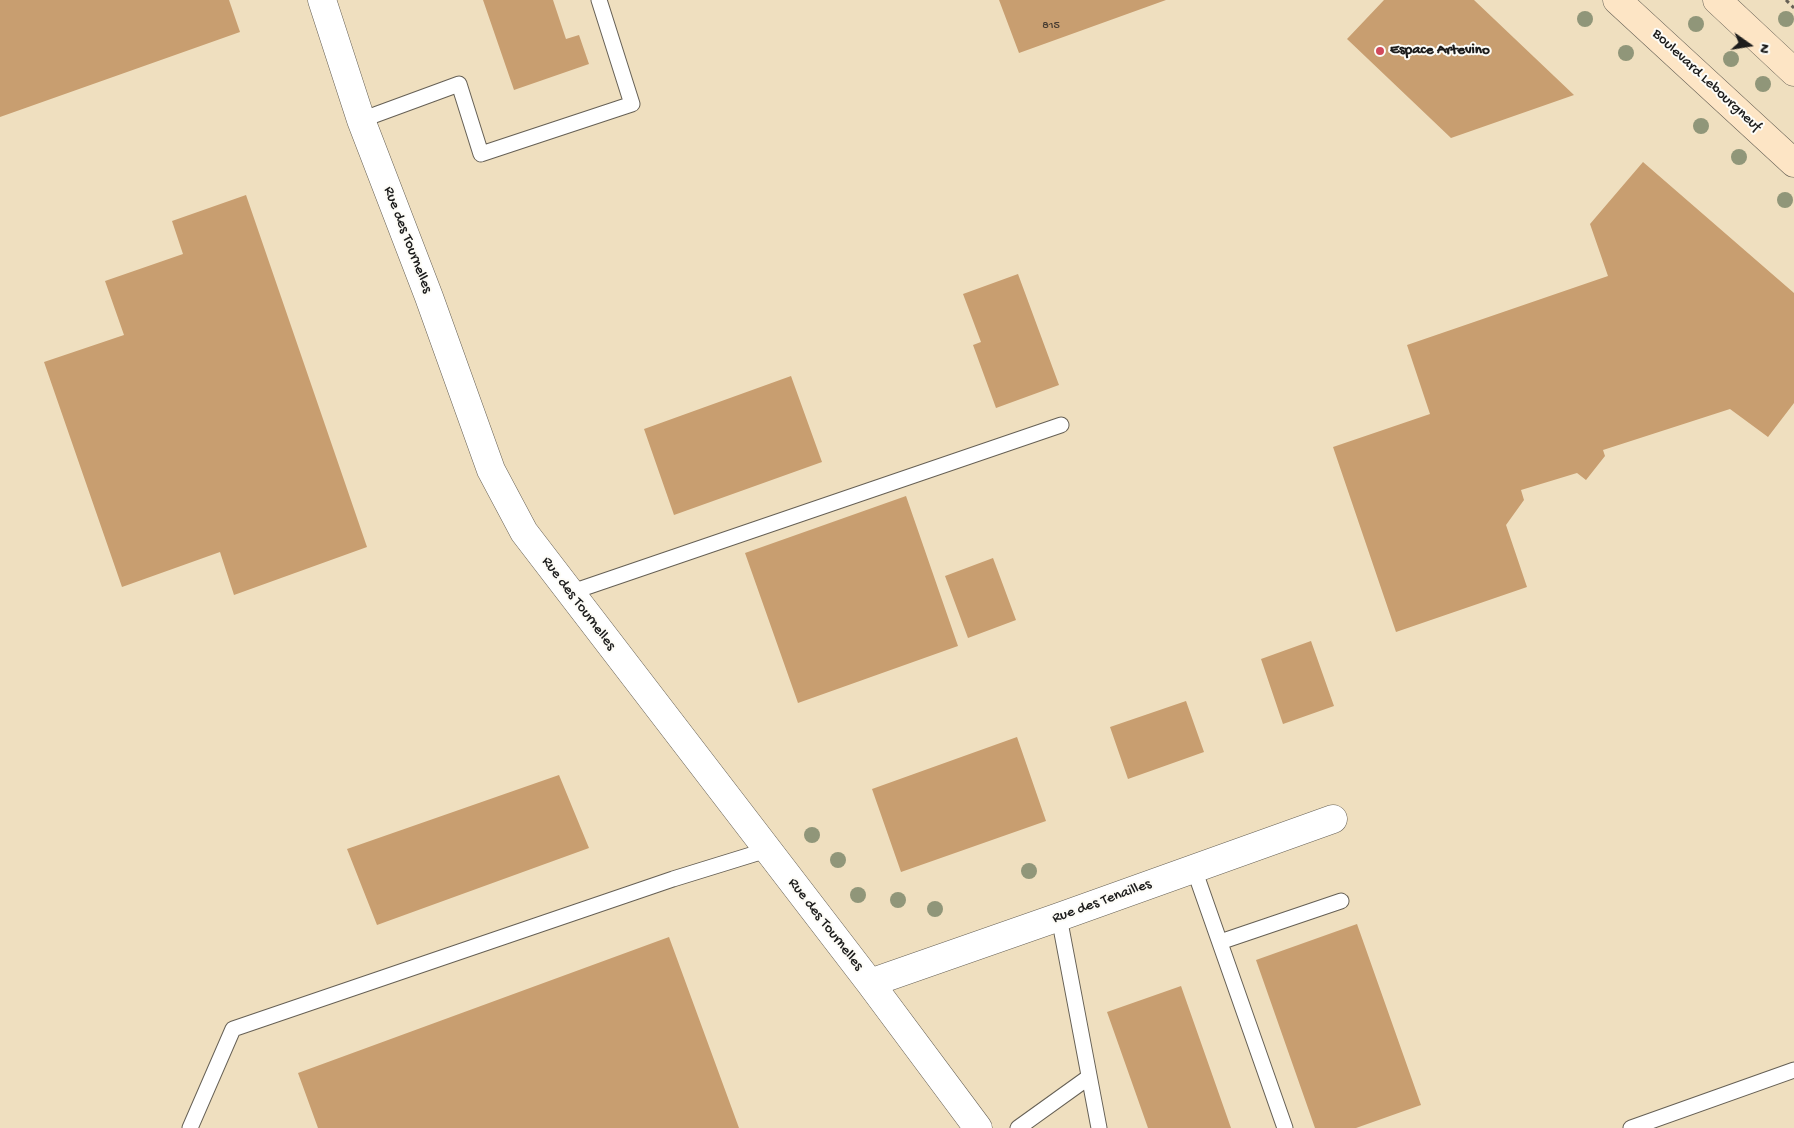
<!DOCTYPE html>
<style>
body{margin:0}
#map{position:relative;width:1794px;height:1128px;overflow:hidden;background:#efdfbf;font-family:"Gochi Hand",sans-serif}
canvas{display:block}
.north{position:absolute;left:1724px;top:20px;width:50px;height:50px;-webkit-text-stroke:4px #fdfcf7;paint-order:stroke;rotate:103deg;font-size:14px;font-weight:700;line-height:20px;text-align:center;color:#1c1c1c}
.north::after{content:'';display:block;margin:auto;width:18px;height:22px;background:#1c1c1c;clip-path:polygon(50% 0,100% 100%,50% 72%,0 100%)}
</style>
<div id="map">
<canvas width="1794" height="1128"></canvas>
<div class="north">N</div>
</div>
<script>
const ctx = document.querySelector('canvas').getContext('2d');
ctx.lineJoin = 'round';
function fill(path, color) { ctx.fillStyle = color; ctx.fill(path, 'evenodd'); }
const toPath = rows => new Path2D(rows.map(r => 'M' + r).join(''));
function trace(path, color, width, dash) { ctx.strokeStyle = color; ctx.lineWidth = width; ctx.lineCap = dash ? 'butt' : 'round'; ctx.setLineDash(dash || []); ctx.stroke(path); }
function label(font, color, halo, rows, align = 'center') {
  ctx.font = font + ' "Gochi Hand",sans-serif'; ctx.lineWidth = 4; ctx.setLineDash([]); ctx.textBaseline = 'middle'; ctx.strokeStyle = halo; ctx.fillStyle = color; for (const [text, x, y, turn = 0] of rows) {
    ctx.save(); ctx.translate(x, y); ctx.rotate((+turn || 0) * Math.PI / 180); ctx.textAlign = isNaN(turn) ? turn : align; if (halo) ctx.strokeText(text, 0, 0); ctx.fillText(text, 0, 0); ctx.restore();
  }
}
const building = toPath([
 [0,0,229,0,240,32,0,117],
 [483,0,553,0,566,39,579,35,589,64,514,90],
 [999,0,1166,0,1019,53],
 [1384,0,1474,0,1574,95,1451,138,1347,39],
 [1643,162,1794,293,1794,403,1768,437,1730,409,1603,450,1605,456,1586,480,1577,473,1521,490,1524,500,1506,525,1527,587,1396,632,1333,447,1430,414,1407,345,1608,276,1590,224],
 [246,195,367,547,234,595,220,552,122,587,44,362,124,335,105,281,183,254,172,221],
 [1018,274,1059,385,996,408,973,345,981,342,963,294],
 [791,376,822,462,674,515,644,429],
 [906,496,958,646,798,703,745,553],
 [993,558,1016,620,968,638,945,576],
 [1311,641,1334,706,1283,724,1261,659],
 [1186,701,1204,752,1128,779,1110,727],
 [1017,737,1046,821,901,872,872,789],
 [559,775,589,848,377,925,347,849],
 [1357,924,1421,1105,1356,1128,1315,1128,1256,960],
 [669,937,739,1128,318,1128,298,1073],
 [1181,986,1231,1128,1148,1128,1107,1012]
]);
const path = toPath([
 [1786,0,1794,8]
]);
const lane = toPath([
 [361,120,459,84,481,154,632,104,599,0],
 [569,593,1061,425],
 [1194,869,1285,1128],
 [1059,917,1099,1128],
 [1220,942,1341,901],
 [190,1128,233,1029,673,879,767,850],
 [1018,1128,1089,1077],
 [1631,1128,1794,1070]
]);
const street = toPath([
 [322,0,361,120,429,297,491,470,524,532,870,983,978,1128],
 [870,983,1059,917,1333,819]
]);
const secondary = toPath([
 [1617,0,1794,163],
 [1717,0,1794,72]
]);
const trees = [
 [1585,19],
 [1786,19],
 [1696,24],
 [1626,53],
 [1731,59],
 [1763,84],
 [1701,126],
 [1739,157],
 [1785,200],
 [812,835],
 [838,860],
 [1029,871],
 [858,895],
 [898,900],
 [935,909]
];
const markers = [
 [1380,51,5,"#d1495b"]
];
const numberNames = [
 ["815",1051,26]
];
const poiNames = [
 ["Espace Artevino",1390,51]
];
const streetNames = [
 ["Boulevard Lebourgneuf",1706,81,43],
 ["Rue des Tournelles",407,240,69],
 ["Rue des Tournelles",578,604,53],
 ["Rue des Tenailles",1102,902,-20],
 ["Rue des Tournelles",825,925,52]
];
fill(building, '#c89e70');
trace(lane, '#666055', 17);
trace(street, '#666055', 29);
trace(secondary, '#666055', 29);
trace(path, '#666055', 3, [4, 4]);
trace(lane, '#fff', 15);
trace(street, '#fff', 28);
trace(secondary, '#fde5c5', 28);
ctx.fillStyle = '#909679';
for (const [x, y] of trees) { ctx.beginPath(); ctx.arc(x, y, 8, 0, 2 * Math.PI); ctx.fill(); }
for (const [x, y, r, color] of markers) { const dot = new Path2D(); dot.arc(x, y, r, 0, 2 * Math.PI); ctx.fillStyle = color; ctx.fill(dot); trace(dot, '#fdfcf7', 2); }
label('12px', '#473c31', null, numberNames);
label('bold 15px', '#1c1c1c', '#fdfcf7', poiNames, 'left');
label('15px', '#1c1c1c', '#fdfcf7', streetNames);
</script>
